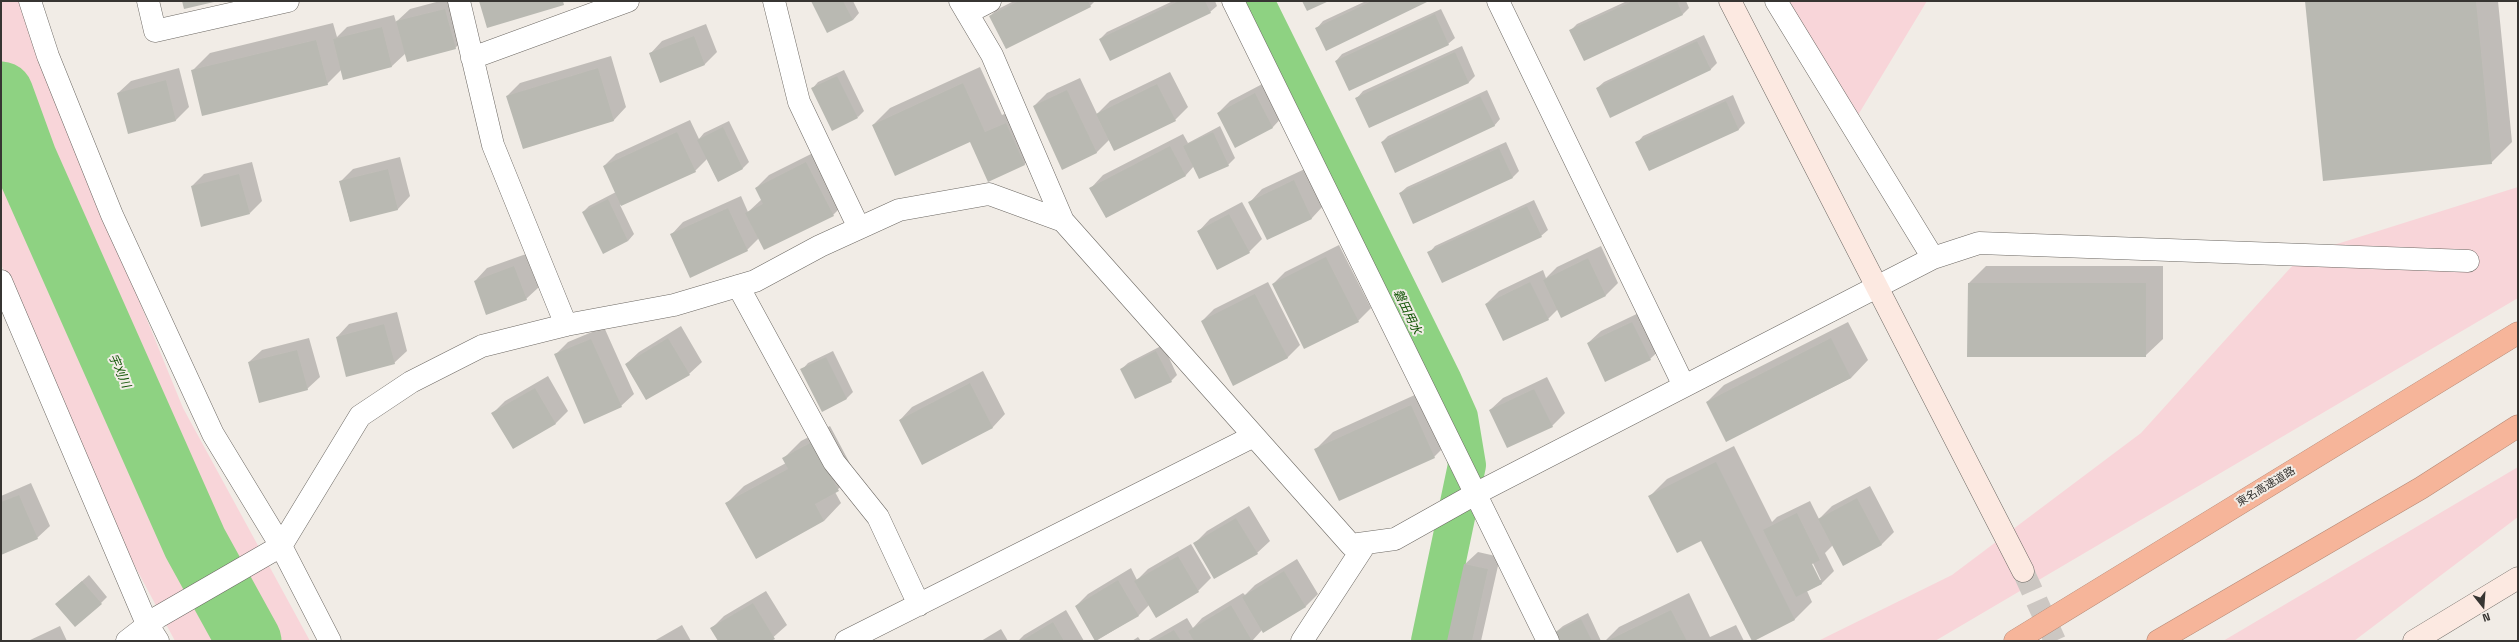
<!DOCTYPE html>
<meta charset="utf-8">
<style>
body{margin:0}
#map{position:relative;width:2519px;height:642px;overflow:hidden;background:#f1ece6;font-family:"Space Grotesk",sans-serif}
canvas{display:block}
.frame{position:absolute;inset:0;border:2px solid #373532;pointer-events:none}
.north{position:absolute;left:2463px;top:586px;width:40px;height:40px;-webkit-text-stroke:3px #f1ece6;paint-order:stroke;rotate:163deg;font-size:11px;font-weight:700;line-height:16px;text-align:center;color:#373532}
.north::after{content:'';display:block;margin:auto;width:14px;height:18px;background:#373532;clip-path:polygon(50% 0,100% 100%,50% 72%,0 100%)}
</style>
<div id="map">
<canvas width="2519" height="642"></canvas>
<div class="frame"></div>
<div class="north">N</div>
</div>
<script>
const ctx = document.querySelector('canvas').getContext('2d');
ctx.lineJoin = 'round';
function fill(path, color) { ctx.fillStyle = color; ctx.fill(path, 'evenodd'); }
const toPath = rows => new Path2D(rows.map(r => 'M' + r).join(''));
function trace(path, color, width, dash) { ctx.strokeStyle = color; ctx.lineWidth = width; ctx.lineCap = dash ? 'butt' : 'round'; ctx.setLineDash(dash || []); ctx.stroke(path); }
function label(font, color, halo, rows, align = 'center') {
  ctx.font = font + ' "Space Grotesk","Noto Sans JP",sans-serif'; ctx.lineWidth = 4; ctx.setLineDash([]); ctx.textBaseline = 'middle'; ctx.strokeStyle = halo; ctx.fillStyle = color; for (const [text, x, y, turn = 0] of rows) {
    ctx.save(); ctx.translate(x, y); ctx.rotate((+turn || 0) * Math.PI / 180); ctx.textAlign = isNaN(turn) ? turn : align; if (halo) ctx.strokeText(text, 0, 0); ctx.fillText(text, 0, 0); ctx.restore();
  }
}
const green = toPath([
 [1,1,28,1,94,190,183,408,310,641,175,641,99,499,1,264],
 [1790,1,1927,1,1852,125,1793,29],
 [2518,187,2518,298,1935,641,1818,641,1952,575,2141,433,2302,255],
 [2518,467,2518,517,2354,641,2223,641]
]);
const shadow = toPath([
 [440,1,459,1,468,36,455,48,406,53,392,66,344,78,342,69,327,84,192,71,210,53,333,23,337,37,347,27,394,15,396,22,410,9],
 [812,1,853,1,859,13,853,20],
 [1014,1,1095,1,1090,6,1006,48,990,16,996,10],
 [1173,1,1215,1,1217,6,1210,12,1100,39,1107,32],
 [1366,1,1427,1,1327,49,1317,28,1323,21],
 [1627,1,1686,1,1689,8,1683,14,1584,60,1570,31,1577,24],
 [2306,1,2498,1,2512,142,2491,163],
 [1441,9,1455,38,1448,44,1336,61,1342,54],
 [706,24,717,52,705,64,661,81,650,54,662,41],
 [1704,35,1717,63,1710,70,1597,88,1604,82],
 [1462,46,1475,76,1469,82,1370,127,1357,98,1363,91],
 [611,56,626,107,614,120,523,148,507,96,520,83],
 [980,67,1002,115,1023,106,1041,147,1024,165,970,141,873,125,890,108],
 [179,68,189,107,176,120,129,132,118,93,131,81],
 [844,70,864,111,858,117,812,89,818,82],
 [1170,72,1188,107,1175,120,1110,139,1096,153,1034,106,1047,93,1080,78,1097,114,1110,101],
 [1268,81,1285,114,1273,127,1235,146,1218,113,1230,101],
 [1487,90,1500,119,1494,126,1382,142,1388,136],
 [1733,95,1745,123,1739,129,1649,170,1637,143,1643,136],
 [690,120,699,139,704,133,729,121,749,162,743,168,718,181,707,159,695,171,620,205,634,234,628,241,583,212,589,206,616,192,604,166,616,154],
 [1220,126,1235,158,1228,165,1194,166,1186,175,1106,217,1091,188,1103,175,1183,134,1188,143],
 [1506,142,1519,171,1513,177,1414,223,1400,193,1407,187],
 [819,150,846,202,833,215,759,238,747,250,671,235,683,222,741,196,748,212,762,199,756,188,769,175],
 [400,157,410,196,398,209,350,221,340,182,353,169],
 [252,162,262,201,250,213,192,186,204,174],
 [1307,168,1324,205,1312,218,1267,239,1250,202,1262,189],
 [1534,200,1548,230,1541,236,1429,253,1435,246],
 [1242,202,1262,239,1249,252,1217,268,1198,232,1210,219],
 [1339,245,1371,308,1358,321,1273,284,1285,272],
 [1601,246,1618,283,1606,295,1561,316,1558,309,1548,319,1486,304,1499,291,1543,270,1546,278,1557,267],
 [526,254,539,287,526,299,475,281,487,268],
 [1986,266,2163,266,2163,339,2145,356,1969,283],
 [1268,282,1300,345,1287,358,1202,321,1214,309],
 [1645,310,1663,347,1650,359,1588,343,1601,331],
 [397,312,407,351,394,363,337,337,349,324],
 [1848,322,1868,360,1851,378,1727,440,1707,402,1724,385],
 [681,326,702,362,689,374,626,364,639,352],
 [604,327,634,394,621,406,555,355,568,342],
 [309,338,320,377,307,389,249,362,262,350],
 [1163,345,1177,375,1171,381,1121,369,1128,363],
 [833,351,853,392,847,398,822,410,802,370,808,363],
 [983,371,1005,414,993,427,922,463,900,420,912,407],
 [548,376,568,411,556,423,513,448,493,413,505,401],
 [1547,377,1565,413,1552,426,1490,410,1503,398],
 [1428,389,1452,439,1434,457,1316,449,1333,432],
 [830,426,855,473,835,492,841,503,824,521,727,503,744,486,786,463,783,459,801,441],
 [1734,446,1772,522,1777,517,1810,501,1819,519,1832,506,1870,486,1894,532,1882,544,1844,565,1833,545,1825,553,1834,571,1821,584,1807,591,1812,602,1795,619,1753,641,1702,540,1649,497,1667,479],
 [1811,559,1821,580,1819,580,1809,560],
 [31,483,50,526,37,538,1,554,1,496],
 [1249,506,1270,541,1257,553,1194,544,1207,531],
 [1191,544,1211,578,1198,591,1156,616,1149,605,1139,615,1096,641,1076,606,1088,594,1131,568,1137,580,1148,569],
 [1478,552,1500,557,1481,641,1448,641,1465,564],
 [1297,559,1318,594,1305,607,1262,630,1252,641,1147,641,1187,618,1193,628,1202,618,1243,593,1245,595,1255,585],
 [89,575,107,597,101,603,56,604],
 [766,591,787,625,769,641,719,641,712,628,724,616],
 [1689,593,1710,637,1736,625,1744,641,1605,641,1619,627],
 [1066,610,1084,641,1018,641,1024,635],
 [1588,613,1601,641,1561,641,1556,632,1563,626],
 [682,625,691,641,654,641],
 [60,626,67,641,28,641],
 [1001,629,1008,641,981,641],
 [1138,637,1141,641,1132,641]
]);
const canal = toPath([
 [1255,1,1443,381,1459,417,1467,465,1430,641]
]);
const river = toPath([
 [1,94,25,160,195,543,249,641]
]);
const building = toPath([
 [182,1,214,1,214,2,184,9],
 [479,1,563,1,564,5,487,28],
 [811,1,843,1,853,20,827,33],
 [1019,1,1088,1,1091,7,1006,49,989,16],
 [1179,1,1205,1,1211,13,1110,61,1099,39],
 [1302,1,1329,1,1307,11],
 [1372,1,1427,2,1326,51,1315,28],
 [1633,1,1677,1,1683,15,1584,61,1569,30],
 [2305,1,2476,1,2492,164,2323,181],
 [445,9,456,49,407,62,396,21],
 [1435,14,1449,45,1349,91,1335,61],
 [382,27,392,67,343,80,333,39],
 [694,36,705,65,660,83,649,53],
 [316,40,328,85,202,116,191,70],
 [1697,41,1711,70,1610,118,1596,88],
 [1455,52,1469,83,1369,128,1355,98],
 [598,68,614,121,523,149,506,96],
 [837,76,858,118,832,131,811,88],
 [166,80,176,121,128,134,117,93],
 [963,83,985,132,1006,123,1025,165,988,182,970,142,895,176,872,125],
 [1157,84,1176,121,1114,151,1096,114],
 [1067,90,1097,153,1062,170,1033,106],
 [1255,93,1273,128,1235,148,1217,113],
 [1480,96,1495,126,1395,173,1381,142],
 [1726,101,1739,130,1649,171,1635,142],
 [723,127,743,169,718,182,697,140],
 [677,132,696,172,621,206,603,166],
 [1213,132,1229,166,1199,179,1183,146],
 [1170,146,1186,176,1106,218,1089,188],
 [1499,148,1513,178,1413,224,1399,193],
 [806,162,834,216,764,250,745,213,763,204,755,188],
 [388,169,398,210,350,222,339,181],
 [239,174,250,214,201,227,191,186],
 [1294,180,1312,219,1267,240,1248,202],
 [608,199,628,241,603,254,582,212],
 [1527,206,1542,237,1442,283,1427,252],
 [728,208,748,251,690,278,670,234],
 [1229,214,1250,253,1217,270,1197,231],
 [1326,257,1359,322,1304,349,1272,284],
 [1588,258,1606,296,1561,318,1543,280],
 [514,266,527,300,486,315,474,281],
 [1530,282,1549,320,1503,341,1485,304],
 [1968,283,2146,283,2146,357,1967,357],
 [1255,294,1288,358,1233,386,1201,321],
 [1632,322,1651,360,1605,382,1587,343],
 [384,324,395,364,346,377,336,337],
 [668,338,690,375,646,400,625,364],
 [1831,338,1851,378,1726,442,1706,402],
 [591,339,622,407,584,424,554,354],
 [297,350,308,390,259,403,248,362],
 [1156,351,1172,382,1135,399,1120,369],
 [826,357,847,399,822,412,800,369],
 [970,383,993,428,922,465,899,420],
 [535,388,556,424,513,449,491,413],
 [1534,389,1553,427,1507,448,1489,410],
 [1411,405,1435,458,1339,501,1314,449],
 [812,442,839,491,815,504,824,521,756,559,725,503,788,469,782,458],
 [1716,462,1795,620,1754,641,1752,641,1701,541,1677,553,1648,496],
 [19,495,38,539,1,555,1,502],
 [1857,498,1882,545,1843,566,1818,519],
 [1797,513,1820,560,1812,564,1822,584,1796,597,1763,530],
 [1236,518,1258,554,1214,579,1193,543],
 [1178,556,1199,592,1156,618,1134,581],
 [1464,564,1488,569,1472,641,1447,641],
 [1284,571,1306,607,1263,633,1242,597],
 [1118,580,1139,616,1095,641,1075,606],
 [82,581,102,604,75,627,55,604],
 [753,603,775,639,771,641,718,641,710,628],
 [1231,605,1252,641,1194,641,1188,631],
 [1671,610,1687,641,1607,641],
 [1581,619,1592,641,1559,641,1555,632],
 [1053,622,1064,641,1021,641],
 [1174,630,1181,641,1154,641]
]);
const secondaryTunnel = toPath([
 [2023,571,2055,641]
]);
const street = toPath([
 [30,1,48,56,112,215,213,434,281,546,330,641],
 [148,1,155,31,288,1],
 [459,1,493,145,566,325],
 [774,1,799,102,859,228],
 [960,1,992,55,1063,221],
 [1233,1,1548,641],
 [1498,1,1684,386],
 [1776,1,1933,258],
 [967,13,990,1],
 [472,58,628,1],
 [1,281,147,624,158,641],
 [738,286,834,462,878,517,919,605],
 [127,641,158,617,281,546,360,416,411,382,482,346,566,325,674,305,738,286,755,281,820,246,899,210,989,194,1063,221,1351,545,1395,539,1477,493,1933,258,1979,243,2468,261],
 [846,641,1254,436],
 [1302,641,1366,543]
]);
const secondary = toPath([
 [1730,1,2023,571],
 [2414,641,2518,578]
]);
const highway = toPath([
 [2015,641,2518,333],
 [2158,641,2421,488,2518,426]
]);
const streetNames = [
 ["東名高速道路",2266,487,-31]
];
const waterNames = [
 ["磐田用水",1407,312,64],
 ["宇刈川",119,371,66]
];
fill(green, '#f8d5d9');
fill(shadow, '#0003');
trace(canal, '#8ed282', 38);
trace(river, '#8ed282', 65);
fill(building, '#b9b9b2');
trace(secondaryTunnel, '#ccc7c2', 22, [22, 11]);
trace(street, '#6c6863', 23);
trace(secondary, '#6c6863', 23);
trace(highway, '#b38876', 23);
trace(street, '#fff', 22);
trace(secondary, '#fce9e1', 22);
trace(highway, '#f6b59a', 22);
label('11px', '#373532', '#f1ece6', streetNames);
label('italic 12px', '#0d5200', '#f1ece6', waterNames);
</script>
